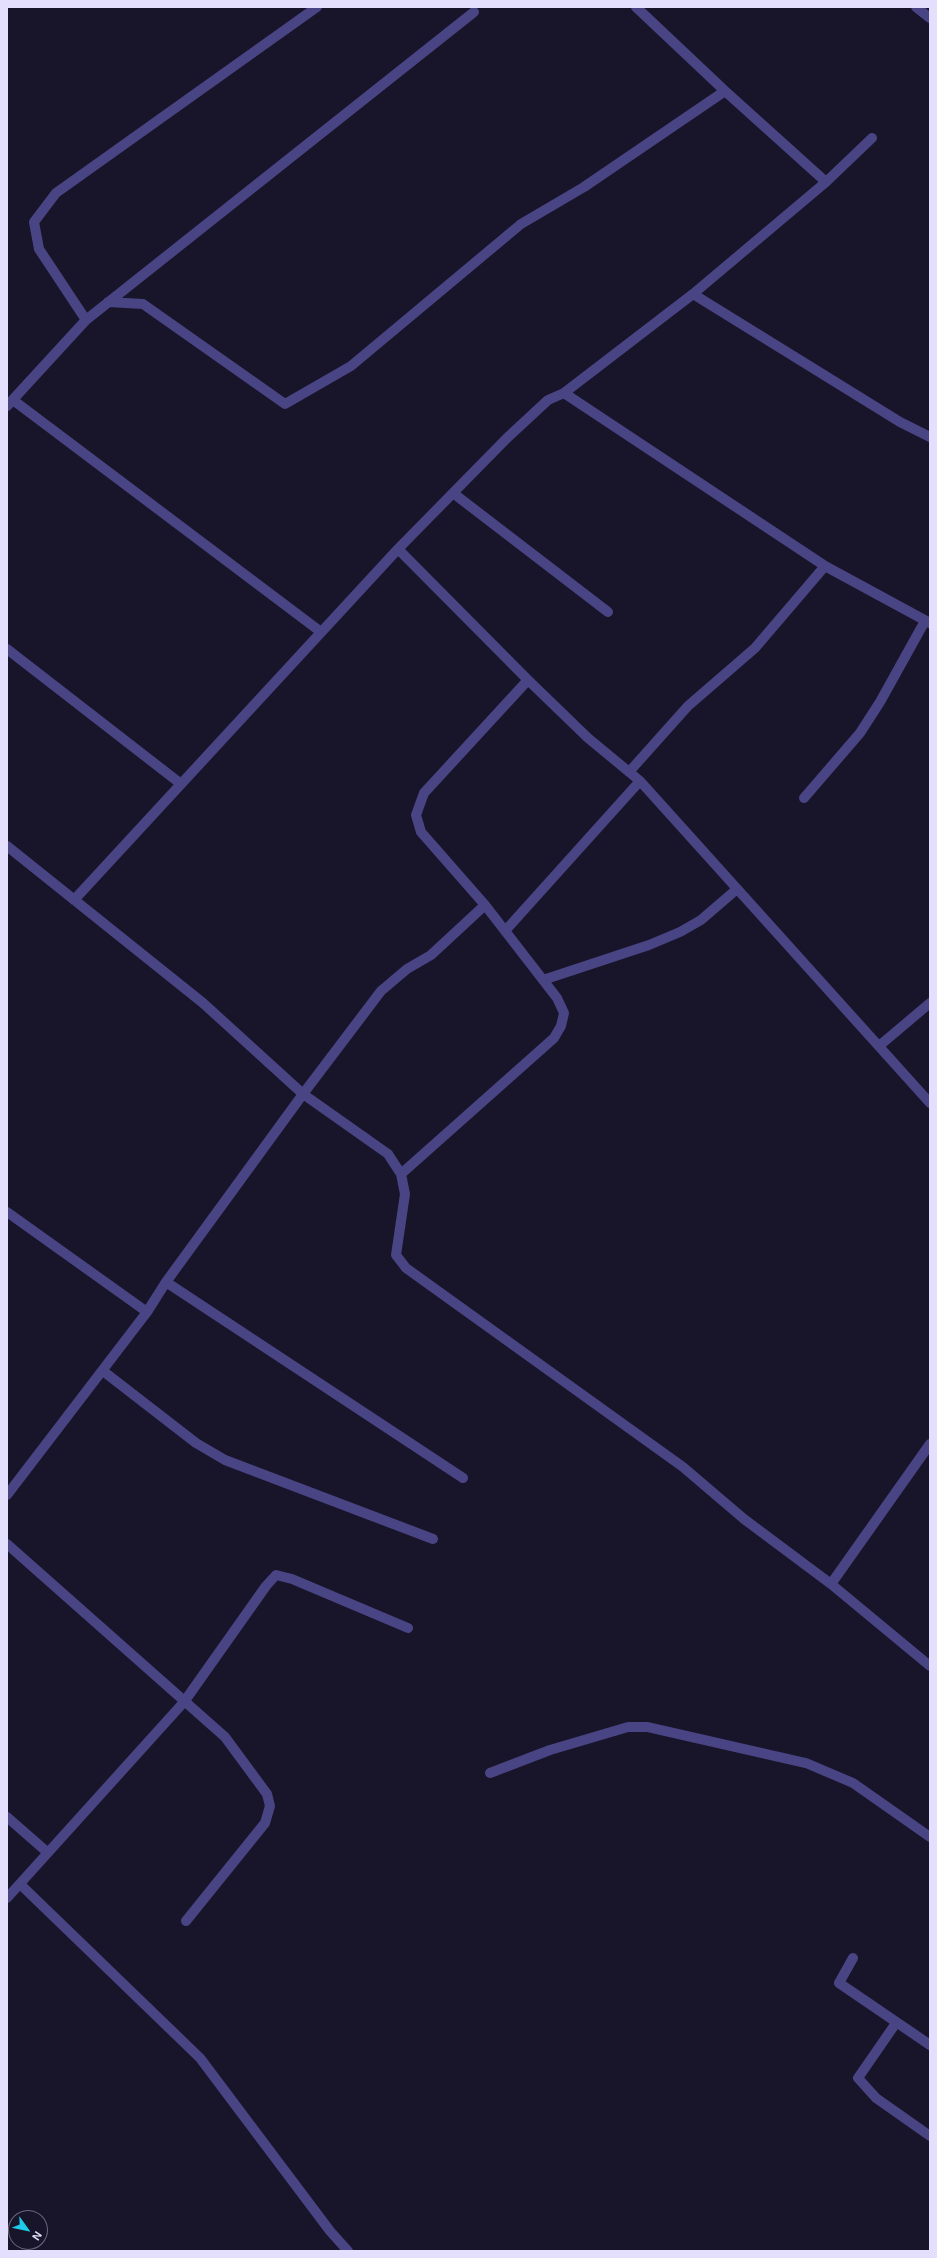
<!DOCTYPE html>
<style>
body{margin:0}
#map{position:relative;width:937px;height:2258px;overflow:hidden;background:#181429;font-family:Arial,sans-serif}
canvas{display:block}
.frame{position:absolute;inset:0;border:8px solid #e4dffc;pointer-events:none}
.north{position:absolute;left:8px;top:2210px;width:40px;height:40px;box-sizing:border-box;background:#181429;border:1px solid #6a657d;border-radius:50%;rotate:123deg;font-size:11px;font-weight:700;line-height:16px;text-align:center;color:#e4dffc}
.north::after{content:'';display:block;margin:auto;width:14px;height:18px;background:#1ecae8;clip-path:polygon(50% 0,100% 100%,50% 72%,0 100%)}
</style>
<div id="map">
<canvas width="937" height="2258"></canvas>
<div class="frame"></div>
<div class="north">N</div>
</div>
<script>
const ctx = document.querySelector('canvas').getContext('2d');
ctx.lineJoin = 'round';
const toPath = rows => new Path2D(rows.map(r => 'M' + r).join(''));
function trace(path, color, width, dash) { ctx.strokeStyle = color; ctx.lineWidth = width; ctx.lineCap = dash ? 'butt' : 'round'; ctx.setLineDash(dash || []); ctx.stroke(path); }
const minor = toPath([
 [636,7,725,91,826,182],
 [916,7,930,18],
 [693,294,900,422,930,437],
 [108,302,143,304,285,404,351,366,521,224,584,187,725,91],
 [86,320,474,12],
 [564,393,693,294,826,182,872,138],
 [13,400,321,632],
 [7,406,86,320,39,249,34,222,56,193,317,7],
 [453,493,608,612],
 [398,549,528,680,588,738,640,781,930,1103],
 [7,649,181,784],
 [629,772,688,706,755,648,825,566],
 [804,798,860,733,880,702,925,621],
 [7,846,203,1003,303,1094,388,1154,401,1174,405,1194,396,1255,406,1268,683,1467,744,1519,831,1584,930,1666],
 [74,900,398,549,507,438,548,400,564,393,825,566,930,623],
 [505,931,640,781],
 [543,980,649,945,680,932,701,920,737,889],
 [879,1046,930,1003],
 [401,1174,554,1038,561,1026,564,1013,557,998,485,905,421,832,416,815,424,793,528,680],
 [7,1212,147,1312],
 [166,1282,463,1478],
 [103,1371,196,1443,225,1460,433,1539],
 [7,1495,147,1312,166,1282,303,1094,381,991,407,969,431,955,485,905],
 [7,1544,225,1737,267,1794,270,1806,265,1823,186,1921],
 [831,1584,930,1444],
 [490,1773,550,1750,628,1727,648,1727,806,1763,853,1783,930,1837],
 [7,1817,47,1852],
 [21,1885,200,2058,330,2231,348,2251],
 [7,1898,184,1702,266,1586,276,1575,292,1579,408,1628],
 [853,1958,839,1983,930,2045],
 [896,2023,858,2078,876,2098,930,2136]
]);
trace(minor, '#494483', 10);
</script>
